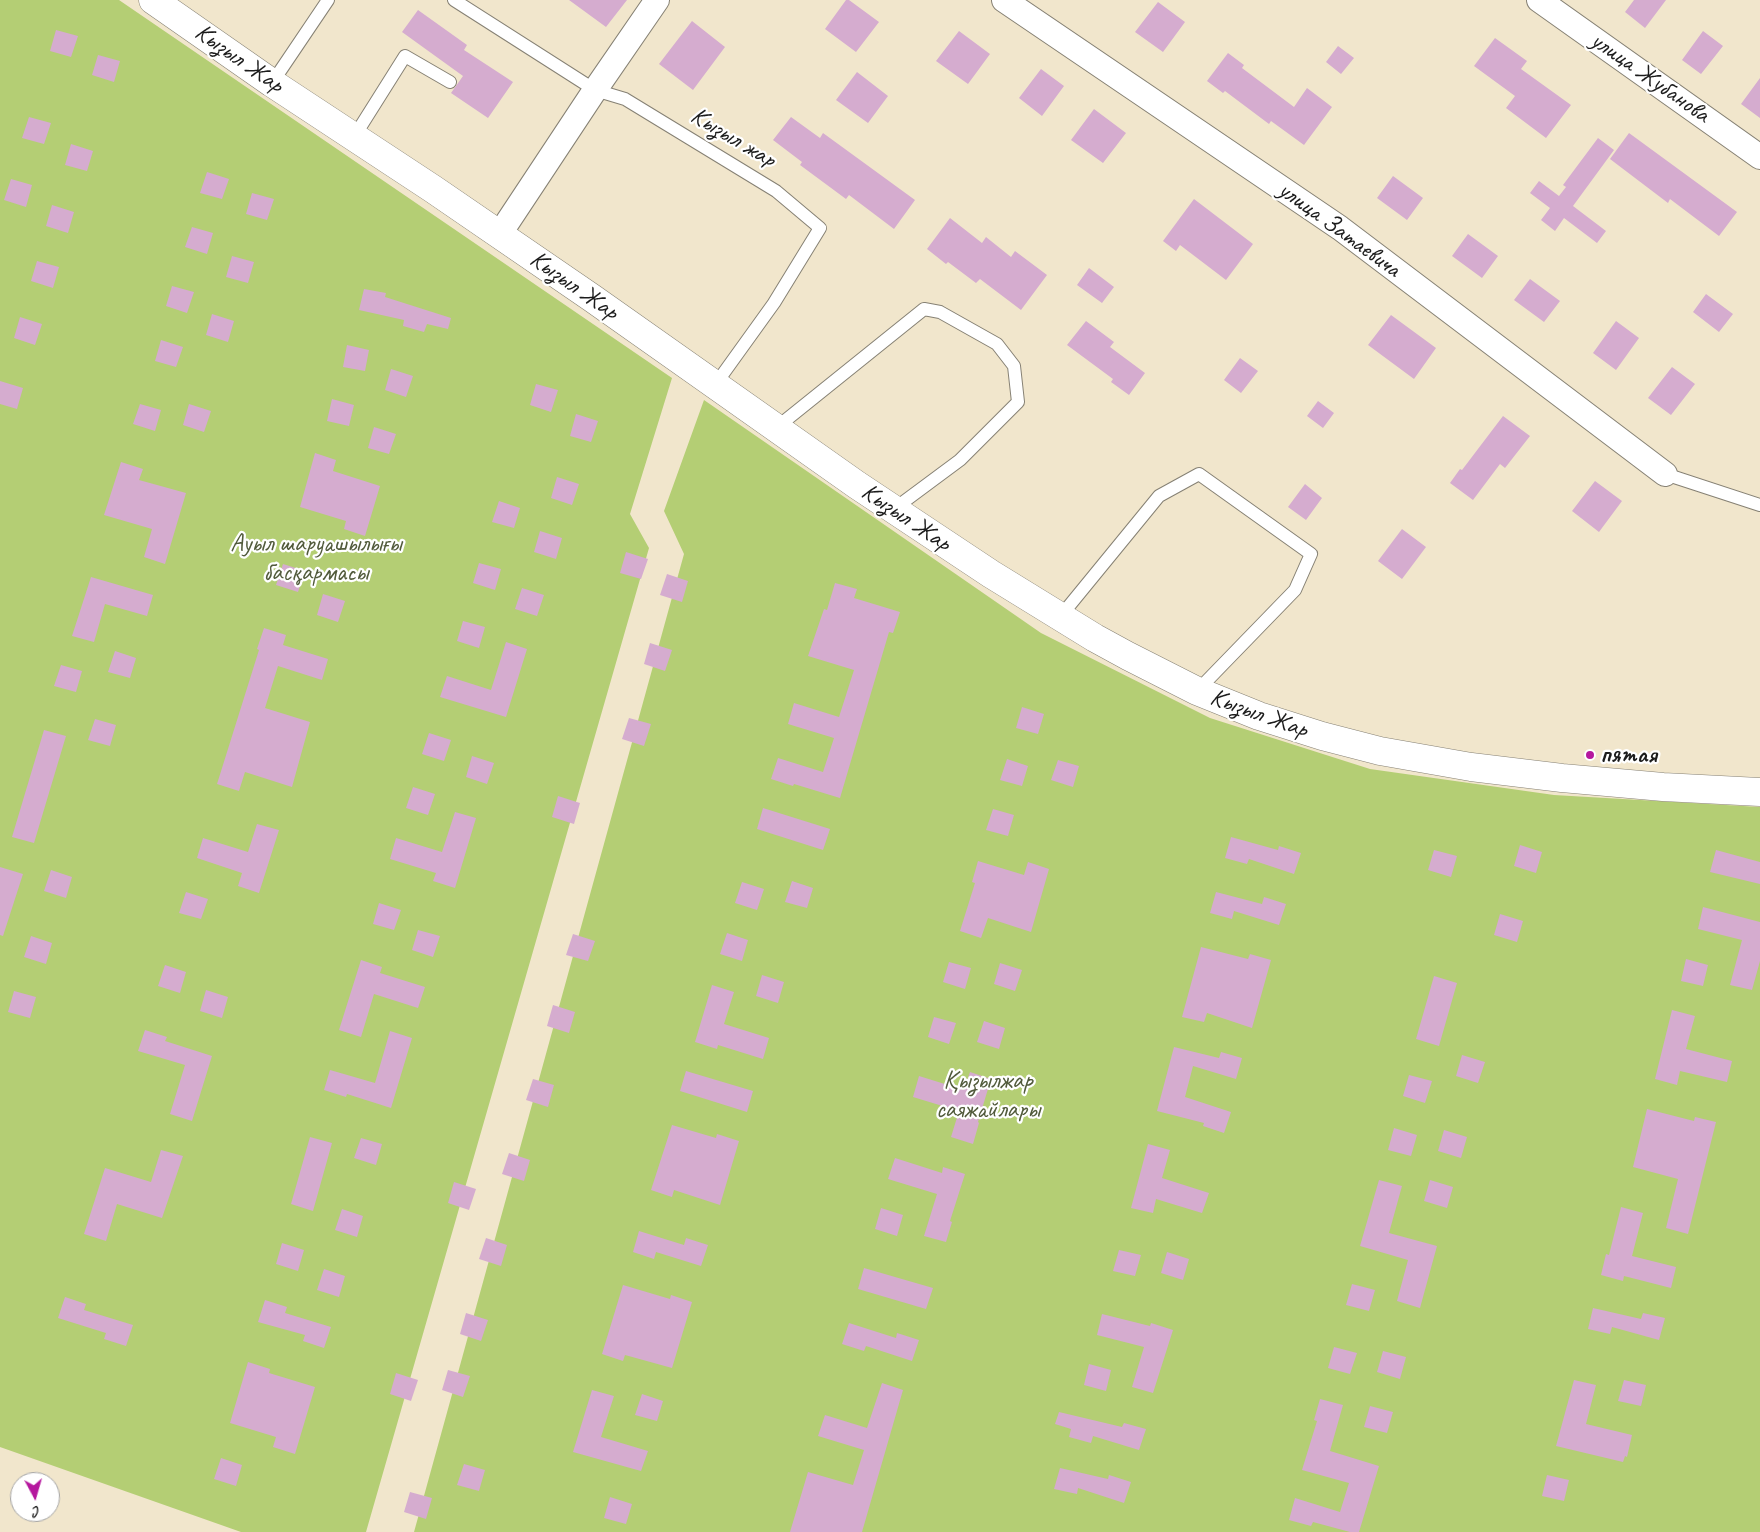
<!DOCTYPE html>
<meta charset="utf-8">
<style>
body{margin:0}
#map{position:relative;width:1760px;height:1532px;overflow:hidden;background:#f1e6cc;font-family:Caveat,sans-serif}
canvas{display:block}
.north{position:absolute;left:10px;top:1472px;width:50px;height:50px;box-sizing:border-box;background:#fff;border:1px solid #a4a4a4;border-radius:50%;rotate:174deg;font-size:14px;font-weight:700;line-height:20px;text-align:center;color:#1c1c1c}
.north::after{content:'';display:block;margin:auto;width:18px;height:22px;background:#b5179e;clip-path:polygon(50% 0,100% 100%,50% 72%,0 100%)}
</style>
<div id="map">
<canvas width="1760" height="1532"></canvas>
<div class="north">С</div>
</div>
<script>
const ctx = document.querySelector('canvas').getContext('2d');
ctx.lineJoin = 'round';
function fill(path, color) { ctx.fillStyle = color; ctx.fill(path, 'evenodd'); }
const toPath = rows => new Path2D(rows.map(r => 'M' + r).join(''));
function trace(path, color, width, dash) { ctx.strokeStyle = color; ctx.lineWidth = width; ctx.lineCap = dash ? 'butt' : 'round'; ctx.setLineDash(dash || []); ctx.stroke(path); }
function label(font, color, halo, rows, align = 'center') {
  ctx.font = font + ' Caveat,sans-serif'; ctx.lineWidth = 4.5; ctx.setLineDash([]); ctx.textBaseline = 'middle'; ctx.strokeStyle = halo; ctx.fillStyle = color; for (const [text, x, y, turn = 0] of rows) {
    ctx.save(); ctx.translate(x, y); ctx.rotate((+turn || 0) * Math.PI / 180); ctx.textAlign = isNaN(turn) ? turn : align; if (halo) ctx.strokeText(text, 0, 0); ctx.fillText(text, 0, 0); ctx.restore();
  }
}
const green = toPath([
 [0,0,119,0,672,378,630,514,649,548,366,1532,241,1532,0,1447],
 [704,400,1041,633,1210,718,1370,769,1554,795,1760,807,1760,1532,414,1532,684,554,664,511]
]);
const building = toPath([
 [569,0,627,0,606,27],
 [846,0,849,0,879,22,856,52,825,29],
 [1634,0,1666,0,1645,28,1625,12],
 [1158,2,1185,22,1163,52,1135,32],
 [418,10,467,45,464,50,513,82,488,118,451,93,463,76,402,32],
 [692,21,725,47,693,90,659,64],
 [56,30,78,36,71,57,50,51],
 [959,31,990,54,968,84,936,61],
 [1703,31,1723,46,1701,74,1682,60],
 [1495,38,1527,61,1521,69,1571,105,1546,138,1506,108,1515,96,1474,66],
 [1338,46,1354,58,1341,74,1326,62],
 [1228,53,1244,65,1242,68,1294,107,1307,88,1332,107,1304,145,1271,121,1269,124,1225,91,1223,93,1207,81],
 [98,55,120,61,114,82,92,75],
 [1041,69,1064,86,1042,116,1019,98],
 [857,72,888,96,868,123,836,100],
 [1760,78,1760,118,1741,104],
 [1094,109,1126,133,1103,163,1071,140],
 [29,117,51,123,44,144,22,138],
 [791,117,820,138,823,133,915,200,894,229,849,195,846,199,800,165,802,162,773,140],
 [1629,133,1737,212,1719,236,1670,199,1668,203,1610,159],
 [1598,138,1614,150,1573,206,1606,231,1597,243,1564,218,1555,231,1541,220,1550,208,1530,193,1539,181,1559,196,1566,187,1563,185],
 [71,144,93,151,87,171,65,165],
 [207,172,229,179,222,199,200,193],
 [1393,176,1423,198,1407,220,1377,198],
 [11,179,32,185,26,207,4,200],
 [252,193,274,199,267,220,246,214],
 [1194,199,1253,244,1226,280,1180,245,1176,251,1163,241],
 [52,205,74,212,68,233,46,226],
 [950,218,982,243,986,237,1011,257,1015,251,1047,275,1021,310,980,279,976,283,948,262,946,264,927,249],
 [192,227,213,233,207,254,185,247],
 [1468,234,1498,256,1482,278,1452,256],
 [232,256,254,262,248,283,226,277],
 [37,261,59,267,53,288,31,281],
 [1089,268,1114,287,1102,303,1077,285],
 [1530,279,1560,301,1544,322,1514,300],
 [172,286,194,292,187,313,166,306],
 [364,289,386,293,385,297,451,318,448,329,427,324,424,332,403,326,404,320,359,310],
 [1706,294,1733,314,1719,332,1693,312],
 [212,314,234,321,228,342,206,335],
 [1391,315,1436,348,1414,379,1368,345],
 [20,317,42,324,35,345,14,338],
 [1086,321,1114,342,1110,347,1145,373,1129,395,1111,382,1113,379,1067,345],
 [1616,321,1639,338,1616,370,1593,353],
 [161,340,183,347,176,367,155,361],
 [347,345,369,350,365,371,343,367],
 [1240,358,1258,371,1241,393,1224,380],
 [1672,367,1695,384,1671,415,1648,398],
 [391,369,413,376,406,397,385,390],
 [0,381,23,388,17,409,0,404],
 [536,384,558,390,551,412,530,405],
 [332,399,354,405,349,426,327,421],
 [1318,401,1334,413,1323,428,1307,416],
 [140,404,161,410,155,431,133,424],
 [189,404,211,411,204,432,183,425],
 [576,414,598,421,591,442,570,436],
 [1503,416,1530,436,1505,468,1500,464,1473,500,1450,483,1460,469,1462,470],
 [374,427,396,434,389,454,368,448],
 [315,453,336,460,333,471,380,486,365,536,344,529,346,521,300,507],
 [121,462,143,469,139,480,186,493,165,564,144,557,152,529,104,515],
 [557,477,579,484,572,505,551,498],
 [1595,481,1622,501,1599,532,1572,511],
 [1305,484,1322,498,1306,520,1288,507],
 [499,501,520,508,514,528,492,522],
 [1402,529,1426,547,1402,579,1378,561],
 [540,531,562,538,556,559,534,552],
 [626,552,648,559,641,579,620,573],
 [479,563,501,569,495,590,473,583],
 [283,564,305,571,298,592,276,585],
 [667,574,688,581,682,602,660,595],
 [91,577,153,595,147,616,105,604,94,642,72,636],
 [835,583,857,589,854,598,900,612,893,633,889,632,840,798,794,784,793,786,771,779,778,758,823,772,834,738,788,724,794,703,839,717,854,670,808,656,824,609,827,610],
 [522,588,544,595,537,616,515,609],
 [323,594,345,601,338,622,317,615],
 [463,621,485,627,479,648,457,641],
 [264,628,286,635,283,645,328,659,322,680,278,666,265,708,310,722,292,787,245,772,239,791,217,784,259,650,257,649],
 [506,642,527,649,506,717,440,697,447,676,491,690],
 [650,643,672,650,665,671,644,664],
 [115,651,136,658,130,678,108,672],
 [61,665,82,671,76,692,54,686],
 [1022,707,1044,714,1038,734,1016,728],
 [629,718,651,724,644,746,622,739],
 [95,719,116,725,110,746,88,740],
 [44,730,66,736,34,843,12,837],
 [429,733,451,740,444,761,422,754],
 [472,756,494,763,487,784,466,777],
 [1007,759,1028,766,1022,786,1000,780],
 [1058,760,1079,766,1073,787,1051,780],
 [413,787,435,794,428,815,406,808],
 [558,796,580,803,574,824,552,817],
 [763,808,830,829,823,850,757,829],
 [993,809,1014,815,1008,836,986,830],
 [455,812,476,818,455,888,433,881,436,873,390,859,396,838,442,852],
 [257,824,279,830,259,893,238,886,242,873,197,858,203,838,248,852],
 [1231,837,1278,850,1279,846,1301,853,1294,874,1249,859,1247,864,1225,858],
 [1520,845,1542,852,1536,873,1514,866],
 [1434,850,1457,856,1451,877,1428,870],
 [1716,850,1760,862,1760,884,1710,872],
 [978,861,1024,875,1028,862,1049,869,1031,932,988,918,981,938,960,931,975,883,972,882],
 [0,867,23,874,3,936,0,935],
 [51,870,72,877,66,898,44,891],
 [792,881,813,888,807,908,785,902],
 [742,882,764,889,757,910,735,903],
 [186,892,208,899,201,919,179,913],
 [1216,892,1262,904,1264,897,1286,904,1279,925,1234,911,1232,919,1210,913],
 [379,903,401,910,394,930,373,924],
 [1703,907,1760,922,1760,961,1752,990,1730,985,1742,940,1698,929],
 [1500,914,1523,921,1517,942,1494,935],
 [418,930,440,936,433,957,412,950],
 [727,933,748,940,742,961,720,954],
 [573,934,595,941,588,961,566,955],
 [31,936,52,943,46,964,24,957],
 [1201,947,1248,959,1250,954,1271,960,1252,1028,1207,1013,1204,1022,1182,1017],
 [1686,959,1708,965,1703,986,1681,981],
 [361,960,382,967,380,973,425,987,418,1008,374,994,361,1037,339,1030],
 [949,962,971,968,965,989,943,982],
 [1000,963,1022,970,1015,991,994,984],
 [165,965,186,972,180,993,158,986],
 [762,975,784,982,778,1003,756,996],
 [1434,976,1457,983,1439,1046,1416,1039],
 [712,985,734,992,724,1024,769,1038,763,1059,718,1045,717,1049,695,1042],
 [206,990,228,997,222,1018,200,1011],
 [14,991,36,997,30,1018,8,1012],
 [553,1005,575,1012,569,1033,547,1026],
 [1672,1010,1695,1016,1686,1049,1732,1061,1727,1082,1680,1071,1677,1085,1655,1079],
 [934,1017,956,1023,949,1044,928,1037],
 [984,1021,1005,1028,999,1049,977,1042],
 [145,1030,167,1037,165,1041,212,1056,192,1121,170,1114,185,1065,138,1051],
 [390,1031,412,1038,391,1108,347,1094,346,1097,324,1090,330,1070,375,1083],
 [1174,1047,1219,1058,1221,1052,1242,1058,1236,1079,1193,1066,1185,1097,1231,1112,1224,1133,1203,1126,1204,1123,1157,1111],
 [1462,1055,1485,1062,1478,1083,1456,1076],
 [686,1071,753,1091,747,1112,680,1091],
 [970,1072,991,1079,978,1122,979,1123,973,1144,951,1137,959,1111,913,1097,919,1076,964,1090],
 [1409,1075,1432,1081,1425,1103,1403,1096],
 [533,1079,554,1085,548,1107,526,1100],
 [1647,1109,1694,1121,1695,1117,1716,1122,1688,1234,1666,1228,1678,1179,1633,1167],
 [672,1125,716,1138,717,1134,739,1141,720,1205,674,1190,672,1197,651,1190],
 [1394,1128,1417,1135,1411,1156,1388,1150],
 [1444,1130,1467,1137,1461,1158,1438,1151],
 [310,1137,332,1143,313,1211,291,1204],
 [361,1138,382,1144,376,1165,354,1158],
 [1148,1144,1170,1150,1162,1178,1209,1193,1202,1213,1156,1199,1153,1213,1131,1208],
 [161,1150,183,1156,162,1218,117,1204,106,1241,84,1234,105,1168,151,1182],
 [509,1153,530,1160,524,1181,502,1174],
 [895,1158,942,1173,943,1167,965,1174,950,1221,952,1222,946,1242,924,1236,937,1194,888,1179],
 [1379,1180,1402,1186,1389,1233,1437,1246,1420,1308,1397,1301,1408,1260,1360,1246],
 [1430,1180,1453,1187,1447,1208,1424,1201],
 [454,1182,476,1189,469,1210,448,1203],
 [1621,1207,1643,1213,1632,1256,1676,1267,1671,1288,1624,1276,1623,1281,1601,1275,1606,1254,1609,1255],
 [881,1208,903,1215,897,1236,875,1229],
 [342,1209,363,1216,357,1237,335,1230],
 [639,1231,684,1245,686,1238,708,1245,701,1266,656,1252,654,1259,633,1252],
 [486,1238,507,1245,501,1266,479,1259],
 [282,1243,304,1250,298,1271,276,1264],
 [1119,1250,1141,1255,1135,1276,1113,1271],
 [1167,1252,1189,1259,1183,1280,1161,1273],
 [864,1268,933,1288,926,1309,858,1289],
 [324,1269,345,1276,339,1297,317,1290],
 [1352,1284,1375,1290,1369,1311,1346,1305],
 [623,1285,670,1299,671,1295,692,1302,672,1368,625,1355,623,1361,602,1354],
 [65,1297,86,1304,84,1310,133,1325,126,1346,104,1339,106,1333,58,1318],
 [265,1300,287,1307,285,1313,331,1327,324,1348,303,1341,305,1335,258,1322],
 [1593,1308,1641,1319,1643,1313,1665,1318,1659,1340,1612,1327,1610,1334,1588,1329],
 [466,1313,488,1320,481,1341,460,1334],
 [1102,1314,1150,1326,1151,1323,1173,1330,1153,1393,1132,1387,1144,1347,1097,1335],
 [849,1323,896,1338,897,1333,919,1340,912,1361,866,1346,864,1351,842,1344],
 [1334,1347,1357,1353,1350,1374,1328,1368],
 [1383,1351,1406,1357,1400,1379,1377,1372],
 [248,1362,270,1369,269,1373,315,1387,295,1454,273,1447,276,1437,230,1423],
 [1089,1364,1111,1370,1106,1391,1084,1385],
 [448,1370,470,1376,463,1397,442,1390],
 [396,1373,418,1380,411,1401,390,1394],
 [1574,1380,1596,1385,1586,1424,1632,1435,1627,1457,1625,1456,1623,1462,1556,1446],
 [1624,1380,1646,1385,1641,1406,1618,1401],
 [882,1383,903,1390,862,1532,790,1532,808,1472,853,1485,864,1450,818,1436,825,1415,867,1428],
 [592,1390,614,1396,601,1437,648,1451,641,1471,573,1452],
 [642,1394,663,1401,657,1421,635,1415],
 [1320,1399,1343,1405,1330,1451,1379,1466,1359,1532,1350,1532,1313,1522,1311,1526,1289,1520,1295,1498,1340,1512,1349,1483,1302,1470,1317,1421,1314,1420],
 [1370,1406,1393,1412,1387,1433,1364,1427],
 [1059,1412,1122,1427,1124,1423,1146,1429,1139,1450,1093,1436,1091,1443,1069,1437,1071,1429,1055,1424],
 [221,1458,242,1465,236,1486,214,1479],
 [464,1464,485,1470,479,1491,457,1485],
 [1060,1468,1108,1479,1109,1475,1131,1482,1124,1503,1078,1488,1077,1494,1054,1489],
 [1547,1475,1569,1480,1564,1501,1542,1496],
 [410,1492,432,1498,426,1519,404,1512],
 [610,1497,632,1504,626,1524,604,1518]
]);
const service = toPath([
 [454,0,595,90,625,99,776,191,820,228,774,303,715,385],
 [272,83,328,0],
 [354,137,405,56,450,82],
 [776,428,924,309,940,312,997,344,1014,366,1018,402,960,460,894,509],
 [1665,474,1760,505],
 [1060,617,1159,496,1199,474,1311,554,1295,590,1197,691]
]);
const minor = toPath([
 [1004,0,1340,228,1665,474],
 [1539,0,1760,157],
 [499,235,595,90,657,0]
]);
const secondary = toPath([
 [153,0,272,83,433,189,592,298,857,485,991,574,1095,638,1128,656,1197,691,1259,716,1322,736,1380,751,1471,767,1562,778,1663,787,1760,792]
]);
const markers = [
 [1590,755,5,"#b5179e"]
];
const streetNames = [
 ["Кызыл Жар",239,59,35],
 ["улица Жубанова",1650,78,35],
 ["Кызыл жар",733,138,31],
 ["улица Затаевича",1339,230,36],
 ["Кызыл Жар",574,286,35],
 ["Кызыл Жар",906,518,34],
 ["Кызыл Жар",1259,714,20]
];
const parkNames = [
 ["Ауыл шаруашылығы",316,544],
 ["басқармасы",316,573],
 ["Қызылжар",988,1081],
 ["саяжайлары",988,1110]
];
const poiNames = [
 ["пятая",1600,755]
];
fill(green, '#b4ce74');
fill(building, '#d5accf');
trace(service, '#868174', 14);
trace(minor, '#868174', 26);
trace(secondary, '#868174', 29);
trace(service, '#fff', 12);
trace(minor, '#fff', 24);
trace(secondary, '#fff', 28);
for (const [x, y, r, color] of markers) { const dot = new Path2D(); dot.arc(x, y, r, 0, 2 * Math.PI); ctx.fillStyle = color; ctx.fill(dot); trace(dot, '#fff', 2); }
label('25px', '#1c1c1c', '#fff', streetNames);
label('25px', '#515a3b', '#fff', parkNames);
label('bold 25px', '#1c1c1c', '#fff', poiNames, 'left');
</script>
